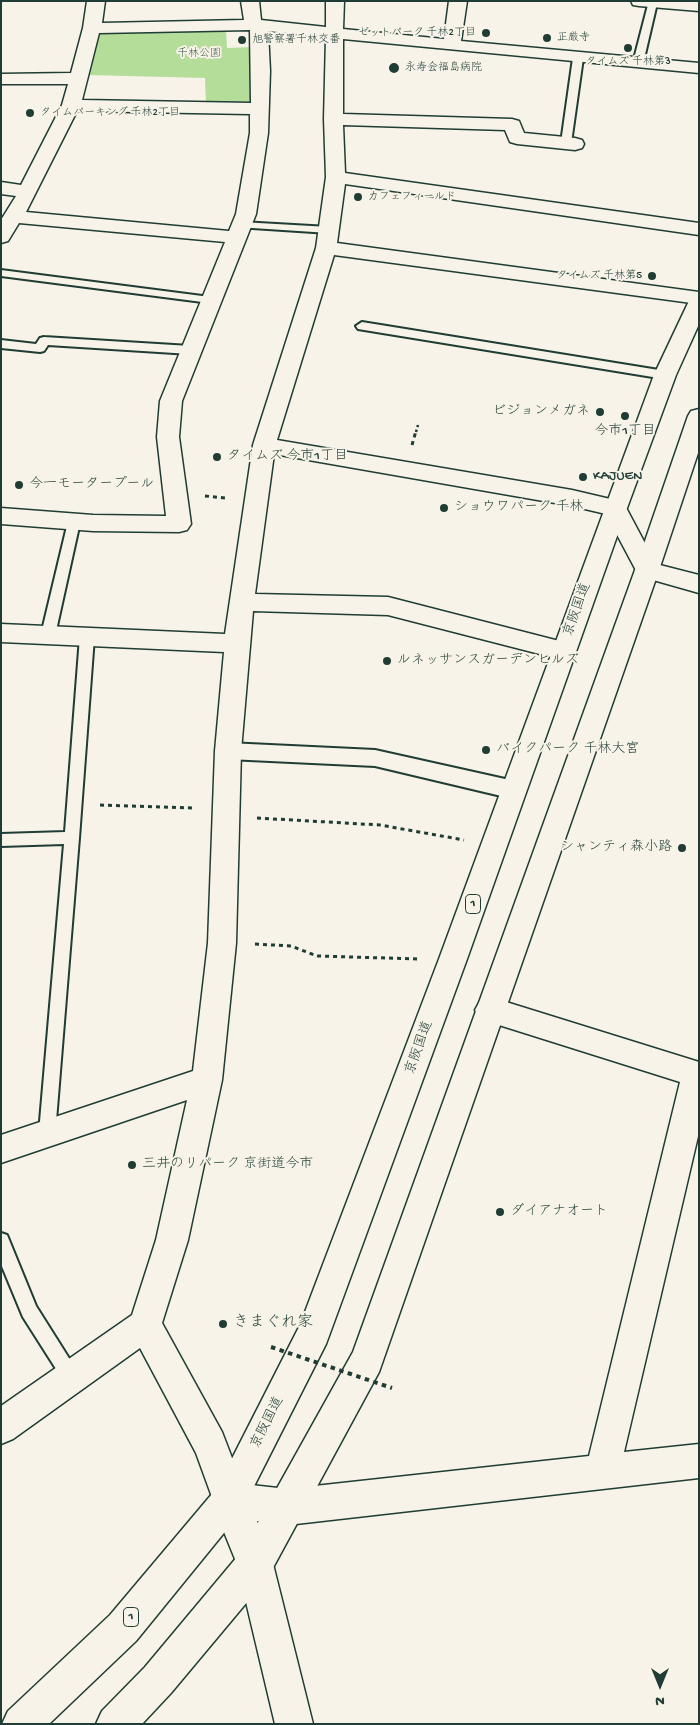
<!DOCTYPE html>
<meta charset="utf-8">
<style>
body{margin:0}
#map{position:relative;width:700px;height:1725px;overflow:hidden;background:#f7f3e8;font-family:"Gochi Hand",sans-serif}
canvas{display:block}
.frame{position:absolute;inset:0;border:2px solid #1f3d34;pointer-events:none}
.north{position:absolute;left:635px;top:1660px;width:50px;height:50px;-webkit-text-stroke:4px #f7f3e8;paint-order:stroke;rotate:180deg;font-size:14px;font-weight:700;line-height:20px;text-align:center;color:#1f3d34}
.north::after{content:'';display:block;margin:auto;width:18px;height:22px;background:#1f3d34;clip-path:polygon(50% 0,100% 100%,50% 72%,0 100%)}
</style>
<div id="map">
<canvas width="700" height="1725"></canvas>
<div class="frame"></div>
<div class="north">N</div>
</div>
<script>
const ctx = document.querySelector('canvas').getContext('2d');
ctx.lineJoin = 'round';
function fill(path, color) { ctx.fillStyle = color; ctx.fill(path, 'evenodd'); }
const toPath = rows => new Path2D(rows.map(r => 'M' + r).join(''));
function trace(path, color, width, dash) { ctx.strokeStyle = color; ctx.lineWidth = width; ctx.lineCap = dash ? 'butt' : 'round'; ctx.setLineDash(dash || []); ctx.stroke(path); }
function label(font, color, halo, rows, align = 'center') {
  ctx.font = font + ' "Gochi Hand","Klee One",sans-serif'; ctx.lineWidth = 4; ctx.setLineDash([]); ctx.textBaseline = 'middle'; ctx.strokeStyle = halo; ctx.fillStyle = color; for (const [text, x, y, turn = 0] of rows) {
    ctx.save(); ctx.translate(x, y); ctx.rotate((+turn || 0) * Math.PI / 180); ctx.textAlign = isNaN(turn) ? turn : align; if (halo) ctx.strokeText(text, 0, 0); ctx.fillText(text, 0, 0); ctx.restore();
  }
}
const green = toPath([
 [226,29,227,48,252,47,254,105,206,104,205,78,88,75,98,33]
]);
const pathFar1 = toPath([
 [416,432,418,425]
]);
const path = toPath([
 [412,445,416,431],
 [205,496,226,498],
 [100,805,193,808],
 [257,818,380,825,464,840],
 [255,944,291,946,317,956,420,959]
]);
const service = toPath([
 [649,1,657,3,643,63,638,66,633,63,649,1],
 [578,55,583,58,571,143,566,146,561,143,573,58,578,55],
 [241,222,329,227,334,230,329,233,237,227,237,223,241,222],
 [1,270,210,297,216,300,210,303,1,276,1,270],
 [362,322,665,371,671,375,665,379,358,329,356,326,362,322],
 [44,337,190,346,196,350,190,354,48,345,44,351,40,352,1,348,1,340,36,344,40,338,44,337],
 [74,518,80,522,55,635,48,640,41,635,68,522,74,518],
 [87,632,94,637,79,838,55,1133,53,1138,47,1141,41,1138,39,1133,64,844,1,846,1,834,65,832,80,637,87,632],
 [1,1233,7,1235,36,1306,77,1371,80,1377,77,1383,71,1386,65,1383,23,1317,1,1264,1,1233]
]);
const pedestrian = toPath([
 [228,743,375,750,514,781,522,784,525,790,522,796,514,799,375,766,228,759,220,757,217,751,220,745,228,743]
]);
const minor = toPath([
 [87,1,105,1,102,23,244,20,241,1,259,1,261,20,326,27,326,1,344,1,343,29,444,39,449,1,467,1,461,41,699,63,699,73,343,39,343,114,512,119,519,121,524,133,575,138,582,140,584,144,582,148,575,150,517,144,510,142,505,130,343,125,345,173,699,223,699,235,345,184,337,243,699,292,699,304,334,255,277,440,572,490,623,502,656,564,699,575,699,593,639,576,606,514,572,506,274,454,255,594,388,597,563,642,572,645,575,651,572,657,563,660,388,615,253,611,241,751,236,943,222,1080,188,1240,162,1323,222,1432,242,1484,287,1489,589,1456,680,1082,480,1019,475,1010,480,1001,490,997,699,1062,699,1132,624,1452,699,1444,699,1478,287,1525,257,1521,273,1564,313,1724,275,1724,237,1564,211,1500,212,1497,196,1453,140,1348,13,1439,1,1444,1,1406,132,1315,156,1240,187,1100,1,1163,1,1135,193,1071,208,943,215,751,224,652,1,642,1,624,225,634,253,445,316,248,326,177,324,119,326,37,268,31,270,71,268,133,256,214,182,401,179,437,191,524,187,530,179,532,93,531,1,524,1,508,93,515,166,516,157,437,160,401,225,242,19,223,8,241,1,243,1,220,16,196,1,194,1,182,21,185,62,105,68,84,1,84,1,74,71,73,83,28,87,1],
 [250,30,251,103,82,100,99,33,250,30],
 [77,111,250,114,250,133,236,214,229,231,26,212,77,111],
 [631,1,699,1,699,11,639,6,633,5,631,1]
]);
const trunk = toPath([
 [699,295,699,324,676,375,627,508,467,959,326,1344,241,1512,136,1641,49,1724,2,1724,8,1711,110,1615,217,1488,300,1325,439,959,654,375,689,301,692,297,699,295],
 [699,409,699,450,659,570,379,1372,268,1577,171,1693,142,1724,96,1724,102,1711,145,1667,242,1551,353,1352,635,570,688,416,691,411,699,409]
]);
const pathBridge = toPath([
 [271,1347,392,1388]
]);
const markers = [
 [486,33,5,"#1f3d34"],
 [547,38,5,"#1f3d34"],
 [242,40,5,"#1f3d34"],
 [628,48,5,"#1f3d34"],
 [394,68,6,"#1f3d34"],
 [30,113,5,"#1f3d34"],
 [358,197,5,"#1f3d34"],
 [652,276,5,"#1f3d34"],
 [600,412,5,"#1f3d34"],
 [625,416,5,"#1f3d34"],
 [217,457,5,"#1f3d34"],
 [583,477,5,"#1f3d34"],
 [19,485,5,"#1f3d34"],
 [444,508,5,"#1f3d34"],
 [387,661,5,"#1f3d34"],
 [486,750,5,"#1f3d34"],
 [682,848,5,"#1f3d34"],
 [132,1165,5,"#1f3d34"],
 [500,1212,5,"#1f3d34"],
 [223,1324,5,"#1f3d34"]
];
const farPoinames = [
 ["ゼットパーク 千林2丁目",476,33,"right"],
 ["正厳寺",557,38],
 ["旭警察署千林交番",252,40],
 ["タイムズ 千林第3",628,62,"center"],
 ["永寿会福島病院",405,68],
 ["タイムパーキング 千林2丁目",40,113],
 ["カフェフィールド",368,197],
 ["タイムズ 千林第5",642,276,"right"]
];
const farParknames = [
 ["千林公園",199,54]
];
const shields = [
 [473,904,15],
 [131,1617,15]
];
const shieldNames = [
 ["1",473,904],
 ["1",131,1617]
];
const poiNames = [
 ["ビジョンメガネ",590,412,"right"],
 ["今市1丁目",625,432,"center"],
 ["タイムズ 今市1丁目",227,457],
 ["KAJUEN",593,477],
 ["今一モータープール",29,485],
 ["ショウワパーク 千林",454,508],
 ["ルネッサンスガーデンヒルズ",397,661],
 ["バイクパーク 千林大宮",496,750],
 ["シャンティ森小路",672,848,"right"],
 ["三井のリパーク 京街道今市",142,1165],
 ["ダイアナオート",510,1212]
];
const streetNames = [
 ["京阪国道",578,610,-70],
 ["京阪国道",420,1048,-70],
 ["京阪国道",268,1423,-63]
];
const nearPoinames = [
 ["きまぐれ家",233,1324]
];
fill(green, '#b4dd9a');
trace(service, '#1f3d34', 4);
trace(pedestrian, '#1f3d34', 4);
trace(minor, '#1f3d34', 3);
trace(trunk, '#1f3d34', 3);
trace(pathFar1, '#1f3d34', 2.5, [2.5, 2.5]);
trace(path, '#1f3d34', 3, [4, 4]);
fill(service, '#f7f3e8');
fill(pedestrian, '#f7f3e8');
fill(minor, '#f7f3e8');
fill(trunk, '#f7f3e8');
trace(pathBridge, '#1f3d34', 4, [4.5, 4.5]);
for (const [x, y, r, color] of markers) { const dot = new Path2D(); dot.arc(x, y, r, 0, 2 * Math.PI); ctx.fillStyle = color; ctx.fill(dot); trace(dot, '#f7f3e8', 2); }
label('11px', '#1f3d34', '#f7f3e8', farPoinames, 'left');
label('11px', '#3d5d48', '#f7f3e8', farParknames);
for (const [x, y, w] of shields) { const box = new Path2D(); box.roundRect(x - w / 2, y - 9.5, w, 19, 4); ctx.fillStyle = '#f7f3e8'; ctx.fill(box); trace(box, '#1f3d34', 1); }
label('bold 12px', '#1f3d34', null, shieldNames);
label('14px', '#1f3d34', '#f7f3e8', poiNames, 'left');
label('14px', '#1f3d34', '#f7f3e8', streetNames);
label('16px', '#1f3d34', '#f7f3e8', nearPoinames, 'left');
</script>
